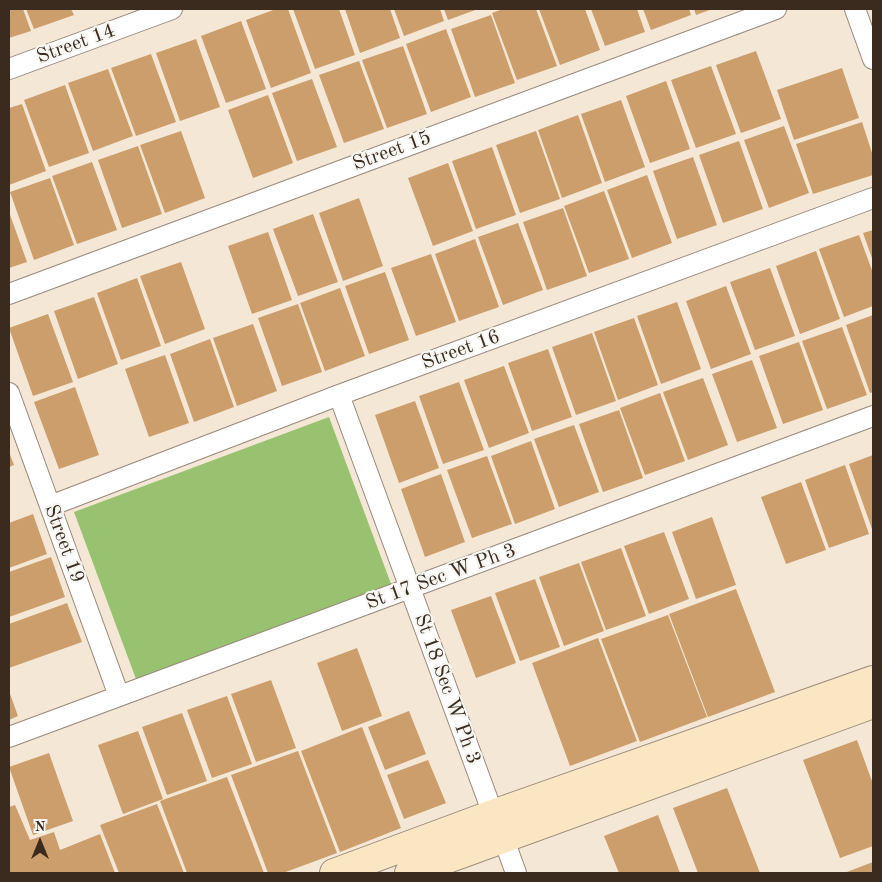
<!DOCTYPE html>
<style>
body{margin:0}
#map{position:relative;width:882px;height:882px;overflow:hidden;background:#f4e7d5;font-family:"Old Standard TT",serif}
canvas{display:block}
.frame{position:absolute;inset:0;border:10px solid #3b2a1e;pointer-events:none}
.north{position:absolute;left:15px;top:817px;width:50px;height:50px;-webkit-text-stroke:4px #f6f6f2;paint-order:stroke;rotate:0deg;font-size:14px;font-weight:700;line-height:20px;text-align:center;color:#3b2a1e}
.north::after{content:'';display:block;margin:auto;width:18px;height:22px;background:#3b2a1e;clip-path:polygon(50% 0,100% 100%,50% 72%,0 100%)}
</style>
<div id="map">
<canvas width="882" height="882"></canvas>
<div class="frame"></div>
<div class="north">N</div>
</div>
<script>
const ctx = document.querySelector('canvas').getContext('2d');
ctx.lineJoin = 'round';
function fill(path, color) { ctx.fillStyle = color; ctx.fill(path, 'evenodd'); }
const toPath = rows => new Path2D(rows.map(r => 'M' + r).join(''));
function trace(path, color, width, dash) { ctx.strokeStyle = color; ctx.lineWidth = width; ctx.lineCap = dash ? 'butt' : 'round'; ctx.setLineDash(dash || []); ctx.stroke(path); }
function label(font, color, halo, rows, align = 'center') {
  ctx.font = font + ' "Old Standard TT",serif'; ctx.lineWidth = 4.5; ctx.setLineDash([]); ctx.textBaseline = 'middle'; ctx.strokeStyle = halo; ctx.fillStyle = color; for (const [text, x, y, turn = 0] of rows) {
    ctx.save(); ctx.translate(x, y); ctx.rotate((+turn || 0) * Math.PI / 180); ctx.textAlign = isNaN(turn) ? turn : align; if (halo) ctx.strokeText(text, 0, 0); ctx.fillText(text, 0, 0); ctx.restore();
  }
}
const green = toPath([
 [329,417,391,584,136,679,74,512]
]);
const building = toPath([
 [9,9,23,9,31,31,9,38],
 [26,9,71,9,74,15,34,29],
 [276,9,288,9,311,73,271,88,246,20],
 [293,9,339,9,355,55,315,69],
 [345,9,390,9,400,38,360,53],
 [394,9,440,9,444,21,404,36],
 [444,9,478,9,448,20],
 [503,9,536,9,557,66,517,80,492,13],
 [539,9,585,9,600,50,560,65],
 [591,9,637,9,645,32,605,46],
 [643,9,689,9,691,15,651,30],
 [694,9,712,9,696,15],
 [491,15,515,83,475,97,451,29],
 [241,21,266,89,226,103,201,36],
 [446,29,471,97,431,112,406,44],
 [196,39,220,107,180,121,156,53],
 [403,46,427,114,387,128,362,60],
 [756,51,781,119,741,133,716,65],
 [151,54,176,122,136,136,111,68],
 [359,61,384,129,344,143,319,75],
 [711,66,736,134,696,148,671,80],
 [842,68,859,118,794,140,777,90],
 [108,69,133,136,93,151,68,83],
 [312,79,337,147,297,161,272,93],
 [666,81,690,149,650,163,626,96],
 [65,85,89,153,49,167,24,100],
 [268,95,293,163,253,178,228,110],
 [621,100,645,167,605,182,581,114],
 [22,104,46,171,9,185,9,108],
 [578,115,602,183,562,198,538,130],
 [862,122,873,156,873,175,813,194,796,144],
 [784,126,809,193,769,208,744,140],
 [181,131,205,198,165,213,140,145],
 [536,131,560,199,520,213,496,145],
 [739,141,763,209,723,223,699,155],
 [138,146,162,214,122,228,98,160],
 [492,147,516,215,476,229,452,161],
 [693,157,717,225,677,239,653,171],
 [92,162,117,230,77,244,52,176],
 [448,163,473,231,433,246,408,178],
 [647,175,672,243,632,258,607,190],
 [50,178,74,245,34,260,10,192],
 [604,191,629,259,589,273,564,206],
 [359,198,383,266,343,281,319,213],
 [563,208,587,276,547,290,523,222],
 [9,212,27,262,9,268],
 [313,214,338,282,298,296,273,229],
 [518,223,543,290,503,305,478,237],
 [873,230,873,261,863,233],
 [268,232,292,300,252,314,228,246],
 [859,235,873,273,873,306,844,317,819,249],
 [475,239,499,307,459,321,435,254],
 [816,251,840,319,800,334,776,266],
 [431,254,456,322,416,336,391,268],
 [181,262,205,329,165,344,140,276],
 [770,268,795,336,755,350,730,282],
 [385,272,409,340,369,354,345,286],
 [137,278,161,346,121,360,97,293],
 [726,286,751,354,711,369,686,301],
 [340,288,365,356,325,371,300,303],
 [94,297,118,364,78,379,54,311],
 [677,302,701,369,661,384,637,316],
 [298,304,322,372,282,386,258,318],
 [48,314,73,382,33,396,9,328],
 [873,315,873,392,870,393,846,325],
 [634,318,658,385,618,400,594,332],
 [253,324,277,391,237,406,213,338],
 [842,327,867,395,827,409,802,341],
 [592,333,616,401,576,415,552,347],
 [210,339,234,407,194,422,170,354],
 [799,342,823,410,783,424,759,356],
 [548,349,572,417,532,431,508,363],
 [165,355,189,423,149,437,125,369],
 [752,360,777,428,737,442,712,374],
 [504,366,529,433,489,448,464,380],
 [703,378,728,445,688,460,663,392],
 [459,382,484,450,443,464,419,396],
 [75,387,99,455,59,469,34,402],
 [660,393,685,461,645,475,620,408],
 [415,401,439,468,399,483,375,415],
 [619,410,643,478,603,492,579,424],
 [574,425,599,492,559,507,534,439],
 [531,441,555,509,515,524,491,456],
 [9,452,14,465,9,467],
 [873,455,873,532,849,464],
 [487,456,512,524,472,538,447,470],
 [845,465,869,534,829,548,805,480],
 [441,474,465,542,425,557,401,489],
 [801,482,826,550,786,564,761,497],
 [33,514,47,554,9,568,9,523],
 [712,517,736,585,696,599,672,532],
 [664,532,689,599,649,614,624,546],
 [621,548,646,616,606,630,581,562],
 [51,557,65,597,9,617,9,572],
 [579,563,604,631,564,646,539,577],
 [535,579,560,647,520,661,495,593],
 [736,589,775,692,708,717,669,614],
 [491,596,516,663,476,678,451,610],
 [67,603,82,642,9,668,9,624],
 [668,615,707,717,640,742,601,639],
 [598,638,637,741,570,766,532,663],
 [357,648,382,716,342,731,317,663],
 [271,680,296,748,256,762,231,694],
 [9,691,18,716,9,720],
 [227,696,252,764,212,778,187,710],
 [409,711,426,754,385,770,368,727],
 [182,713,207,781,167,795,142,727],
 [362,727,401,828,340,852,301,751],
 [138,731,163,799,123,814,98,745],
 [857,740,873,784,873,846,840,858,803,760],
 [298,751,337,853,283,873,268,873,231,775],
 [49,753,73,821,33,835,9,767],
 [428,760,446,803,404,819,387,775],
 [227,777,264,873,187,873,160,801],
 [727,788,760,873,698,873,673,808],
 [157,804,184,873,119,873,100,825],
 [15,805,30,840,54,832,60,850,100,834,115,873,9,873,9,807],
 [658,815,680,873,619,873,604,836],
 [873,862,873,873,844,873]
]);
const street = toPath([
 [855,9,873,59],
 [9,69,172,9],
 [9,294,776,9],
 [9,393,119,696],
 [339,395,493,814],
 [50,506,339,395,873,198],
 [9,737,873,416],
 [504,840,516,873]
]);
const secondary = toPath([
 [334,873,493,814,873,680],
 [409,873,873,704]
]);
const streetNames = [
 ["Street 14",76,44,-20],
 ["Street 15",392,151,-20],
 ["Street 16",461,350,-20],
 ["Street 19",64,544,70],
 ["St 17 Sec W Ph 3",441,577,-20],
 ["St 18 Sec W Ph 3",447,689,70]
];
fill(green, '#98c26f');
fill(building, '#cc9e6b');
trace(street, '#98887a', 22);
trace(secondary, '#98887a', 30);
trace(street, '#fff', 20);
trace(secondary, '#fbe6c3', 28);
label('20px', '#3b2a1e', '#f6f6f2', streetNames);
</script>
